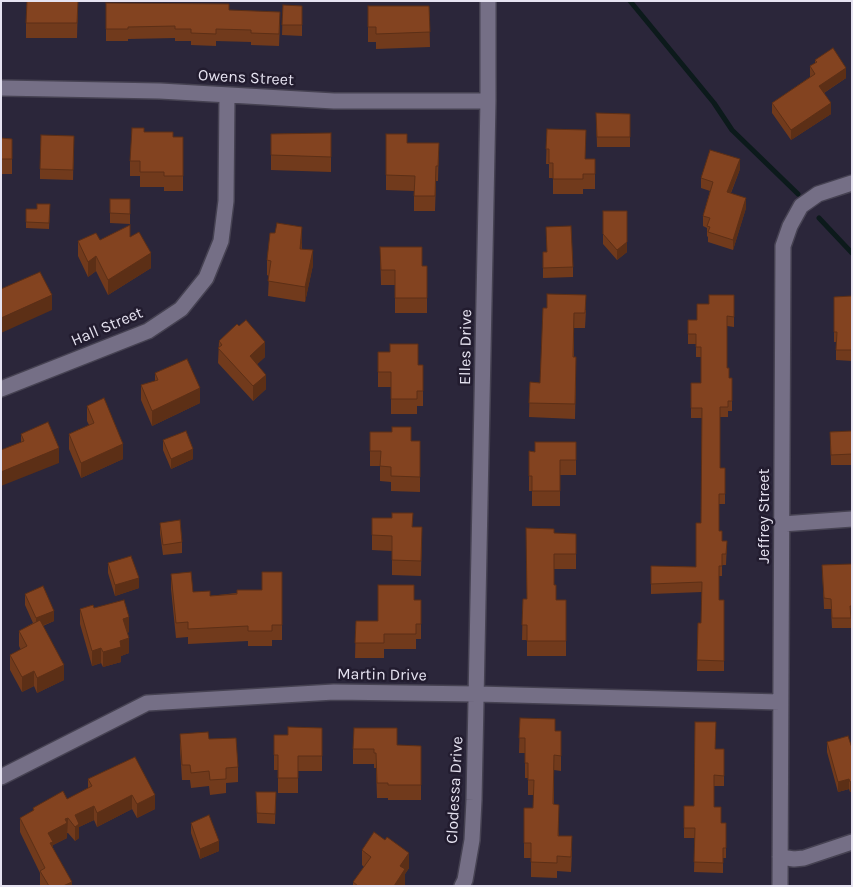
<!DOCTYPE html>
<style>
body{margin:0}
#map{position:relative;width:853px;height:887px;overflow:hidden;background:#2b263a;font-family:Karla,sans-serif}
canvas{display:block}
.frame{position:absolute;inset:0;border:2px solid #e6e3f1;pointer-events:none}
</style>
<div id="map">
<canvas width="853" height="887"></canvas>
<div class="frame"></div>
</div>
<script>
const ctx = document.querySelector('canvas').getContext('2d');
ctx.lineJoin = 'round';
const toPath = rows => new Path2D(rows.map(r => 'M' + r).join(''));
function trace(path, color, width, dash) { ctx.strokeStyle = color; ctx.lineWidth = width; ctx.lineCap = dash ? 'butt' : 'round'; ctx.setLineDash(dash || []); ctx.stroke(path); }
function fill(path, color) { ctx.fillStyle = color; ctx.fill(path, 'evenodd'); }
function label(font, color, halo, rows, align = 'center') {
  ctx.font = font + ' Karla,sans-serif'; ctx.lineWidth = 5; ctx.setLineDash([]); ctx.textBaseline = 'middle'; ctx.strokeStyle = halo; ctx.fillStyle = color; for (const [text, x, y, turn = 0] of rows) {
    ctx.save(); ctx.translate(x, y); ctx.rotate((+turn || 0) * Math.PI / 180); ctx.textAlign = isNaN(turn) ? turn : align; if (halo) ctx.strokeText(text, 0, 0); ctx.fillText(text, 0, 0); ctx.restore();
  }
}
const stream = toPath([
 [630,1,714,103,732,130,798,194],
 [819,218,852,253]
]);
const minor = toPath([
 [1,88,160,91,334,101,488,101],
 [1,389,148,331,181,309,206,278,221,241,226,201,227,95],
 [782,524,852,519],
 [1,777,147,703,334,692,477,694,780,702],
 [780,857,794,859,804,858,852,842],
 [462,886,465,880,472,840,474,800,488,101,488,1],
 [780,886,783,246,790,226,801,206,818,194,852,183]
]);
const wall = toPath([
 [78,1,77,38,26,38,26,23],
 [106,3,229,10,280,24,279,46,251,45,251,42,216,41,216,46,191,45,191,41,175,41,175,38,128,39,128,41,106,41],
 [283,5,302,6,302,36,282,35],
 [368,6,429,6,430,47,376,49,376,42,368,42],
 [815,60,846,78,824,93,831,114,791,140,772,113,772,103,810,77,810,66,815,63],
 [596,113,630,114,630,147,597,147],
 [547,129,585,159,595,159,595,189,583,189,583,194,553,194,553,178,549,178,549,164,546,164],
 [144,132,173,137,183,137,183,191,164,191,164,187,140,187,140,176,130,176,130,161],
 [331,133,331,172,271,170,271,134],
 [386,134,407,143,439,143,438,181,436,181,435,211,414,211,414,191,386,190],
 [74,136,73,180,40,179,40,169],
 [1,138,12,139,12,174,1,174],
 [740,169,731,193,746,208,733,250,708,242,708,237,707,236,707,228,703,226,703,216,710,191,701,188,701,178],
 [110,199,130,199,130,224,110,223],
 [50,204,49,229,26,228,26,209,37,209],
 [603,211,627,252,617,260,603,244],
 [130,237,151,268,108,295,96,271,88,277,78,256,78,241,100,240],
 [302,242,302,249,313,265,305,302,268,296,269,276,267,275,267,260],
 [380,247,422,266,427,266,427,313,395,313,395,285,381,285],
 [543,252,547,252,573,267,573,277,543,278],
 [734,295,734,327,727,326,727,368,729,378,732,378,732,411,728,411,728,417,720,417,720,468,725,468,725,504,719,504,719,531,722,541,727,541,726,565,722,565,722,576,719,576,719,600,724,600,724,671,697,671,698,623,701,623,702,592,651,594,651,566,696,567,701,523,702,418,691,418,691,383,701,383,701,357,696,357,696,344,688,344,688,320,697,320,709,304],
 [852,296,852,361,836,360,836,342,834,342,834,297],
 [547,308,586,310,585,328,574,328,574,357,576,372,575,419,529,417,530,382,540,383],
 [219,341,265,357,257,364,266,389,253,401,218,363],
 [378,352,418,365,423,365,423,406,417,406,417,414,391,414,391,387,378,387],
 [155,373,200,403,152,426,141,400,141,385,155,381],
 [87,406,123,459,81,478,69,449,69,434,89,425,87,421],
 [852,431,852,465,831,465,830,432],
 [370,432,411,441,420,441,420,492,391,491,391,482,380,481,380,466,370,466],
 [21,434,59,463,21,442],
 [163,440,193,459,171,469,163,450],
 [576,442,576,475,560,475,560,506,532,506,532,491,529,491,529,451,535,452],
 [372,518,413,527,422,527,421,576,392,575,392,551,372,550],
 [160,523,182,542,182,553,163,555,160,533],
 [554,533,576,534,576,569,554,569,554,585,556,600,566,600,566,656,527,656,527,640,522,640,523,599,527,599],
 [108,563,139,588,115,596,108,573],
 [852,564,852,616,851,616,851,628,832,628,831,609,824,609,822,565],
 [282,572,282,640,272,640,272,646,248,646,248,641,188,644,188,637,176,638,171,589,171,574,193,592,210,596,262,590],
 [25,594,54,621,43,626,64,680,37,693,34,686,22,692,10,670,10,655,21,650,19,646,19,631,33,623,25,605],
 [414,600,421,600,421,639,416,639,416,649,384,649,384,658,355,658,356,621,378,621],
 [94,608,129,632,127,633,129,653,121,656,121,662,103,667,101,663,92,666,80,624,80,609],
 [520,718,555,731,561,731,561,771,554,770,554,804,559,836,572,851,571,872,557,871,557,878,531,877,531,858,524,858,524,808,533,808,534,795,528,795,528,778,525,778,525,753,519,753],
 [322,728,322,771,298,771,298,793,278,793,278,770,274,770,274,735,288,735],
 [180,734,209,739,238,767,238,782,226,783,226,793,210,795,209,786,191,788,190,780,182,780,180,749],
 [827,742,852,748,850,792,849,789,838,792,827,752],
 [397,745,421,746,421,800,388,800,388,798,377,798,376,768,374,768,374,764,353,764,353,749],
 [715,749,724,749,724,786,714,786,714,807,721,823,726,823,726,858,723,858,723,873,694,872,695,838,684,838,684,806,694,806],
 [135,757,155,809,137,818,132,809,97,827,94,820,79,827,79,838,75,841,68,833,67,833,67,838,53,845,53,848,72,886,40,886,40,873,20,832,20,818,33,811,33,808,67,799,88,788,88,779],
 [256,792,276,792,275,824,257,823],
 [191,823,219,851,200,859,191,833],
 [362,850,409,868,405,874,405,884,404,886,353,886,353,882,364,867,362,865]
]);
const shadedWall = toPath([
 [846,68,846,78,819,96,819,86],
 [831,103,831,114,791,140,791,130],
 [740,159,740,169,727,202,727,192],
 [746,198,746,208,733,250,733,240],
 [302,227,302,242,300,264,300,249],
 [627,242,627,252,617,260,617,250],
 [313,250,313,265,305,302,305,287],
 [151,253,151,268,108,295,108,280],
 [96,256,96,271,88,277,88,262],
 [52,295,52,310,1,333,1,318],
 [265,342,265,357,250,371,250,356],
 [266,375,266,389,253,401,253,386],
 [200,388,200,403,152,426,152,411],
 [123,444,123,459,81,478,81,463],
 [59,448,59,463,1,486,1,472],
 [193,449,193,459,171,469,171,459],
 [139,578,139,588,115,596,115,585],
 [54,611,54,621,36,628,36,618],
 [129,617,129,632,123,634,123,619],
 [129,638,129,653,121,656,121,662,103,667,103,652,120,641],
 [101,648,101,663,92,666,92,651],
 [64,665,64,680,37,693,37,678],
 [34,671,34,686,22,692,22,677],
 [849,779,849,789,838,792,838,782],
 [852,781,852,792,850,792,850,782],
 [132,795,132,809,97,827,97,813],
 [155,795,155,809,137,818,137,804],
 [94,806,94,820,79,827,79,838,75,841,75,815],
 [68,818,67,838,53,845,53,856,48,833],
 [219,841,219,851,200,859,200,849],
 [409,853,409,868,405,874,405,884,404,886,394,886,400,866],
 [72,882,72,886,63,886]
]);
const building = toPath([
 [27,1,78,1,77,23,26,23,27,1],
 [106,3,229,4,229,10,280,12,279,34,251,33,251,30,216,29,216,34,191,33,191,29,175,29,175,26,128,27,128,29,106,29,106,3],
 [283,5,302,6,302,25,282,25,283,5],
 [368,6,429,6,430,32,376,34,376,27,368,27,368,6],
 [833,48,846,68,819,86,831,103,791,130,772,103,815,74,810,66,817,62,815,60,833,48],
 [596,113,630,114,630,137,597,137,596,113],
 [132,128,144,128,144,132,173,132,173,137,183,137,183,176,164,176,164,172,140,172,140,161,130,161,132,128],
 [547,129,586,130,585,159,595,159,595,174,583,174,583,179,553,179,553,163,549,163,549,149,546,149,547,129],
 [331,133,331,157,271,155,271,134,331,133],
 [386,134,407,134,407,143,439,143,438,166,436,166,435,196,414,196,415,176,386,175,386,134],
 [41,135,74,136,73,170,40,169,41,135],
 [1,138,12,139,12,159,1,159,1,138],
 [710,150,740,159,727,192,746,198,733,240,708,232,710,227,707,226,710,218,703,216,713,182,701,178,710,150],
 [110,199,130,199,130,214,110,213,110,199],
 [37,204,50,204,49,223,26,222,26,209,37,209,37,204],
 [603,211,627,211,627,242,617,250,603,234,603,211],
 [277,223,302,227,300,249,313,250,305,287,268,281,271,261,267,260,270,233,275,233,277,223],
 [130,225,130,237,139,232,151,253,108,280,96,256,88,262,78,241,96,233,100,240,130,225],
 [571,226,573,267,543,268,543,252,547,252,546,227,571,226],
 [380,247,422,247,422,266,427,266,427,298,395,298,395,270,381,270,380,247],
 [40,272,52,295,1,318,1,289,40,272],
 [547,294,586,295,585,313,574,313,573,357,576,357,575,404,529,403,530,382,540,383,543,308,547,308,547,294],
 [709,295,734,295,734,317,727,316,727,368,729,368,729,378,732,378,732,401,728,401,728,407,720,407,720,468,725,468,725,494,719,494,719,531,722,531,722,541,727,541,726,554,722,554,722,566,719,566,719,600,724,600,724,661,697,660,698,623,701,623,702,582,651,584,651,566,696,567,696,523,701,523,702,408,691,408,691,383,701,383,701,347,696,347,696,334,688,334,688,320,697,320,697,304,709,304,709,295],
 [852,296,852,350,836,350,837,332,834,332,834,297,852,296],
 [246,320,265,342,250,356,266,375,253,386,218,348,222,345,219,341,237,324,239,326,246,320],
 [390,344,418,344,418,365,423,365,423,391,417,391,417,399,391,399,391,372,378,372,378,352,390,352,390,344],
 [187,359,200,388,152,411,141,385,158,380,155,373,187,359],
 [104,398,123,444,81,463,69,434,94,423,87,406,104,398],
 [48,422,59,448,1,472,1,450,24,441,21,434,48,422],
 [392,427,411,427,411,441,420,441,420,477,391,476,391,467,380,466,381,451,370,451,370,432,392,432,392,427],
 [186,431,193,449,171,459,163,440,186,431],
 [852,431,852,454,831,455,830,432,852,431],
 [535,442,576,442,576,460,560,460,560,491,532,491,532,476,529,476,529,451,535,452,535,442],
 [392,513,413,513,412,527,422,527,421,561,392,560,392,536,372,535,372,518,392,518,392,513],
 [180,520,182,542,163,545,160,523,180,520],
 [526,528,554,529,554,533,576,534,576,554,554,554,554,585,556,585,556,600,566,600,566,641,527,641,527,625,522,625,523,599,527,599,526,528],
 [131,556,139,578,115,585,108,563,131,556],
 [852,564,852,606,850,606,851,618,832,618,831,599,824,598,822,565,852,564],
 [191,572,193,592,210,591,210,596,237,594,237,590,262,590,262,572,282,572,282,625,272,625,272,631,248,631,248,626,188,629,188,622,176,623,171,574,191,572],
 [378,585,414,585,414,600,421,600,421,624,416,624,416,634,384,634,384,643,355,643,356,621,378,621,378,585],
 [43,586,54,611,36,618,25,594,43,586],
 [124,600,129,617,123,619,129,638,120,641,121,647,103,652,101,648,92,651,80,609,93,605,94,608,124,600],
 [40,620,64,665,37,678,34,671,22,677,10,655,27,646,19,631,40,620],
 [520,718,555,719,555,731,561,731,561,756,554,755,553,804,559,805,558,836,572,836,571,857,557,856,557,863,531,862,531,843,524,843,524,808,533,808,534,780,528,780,528,763,525,763,525,738,519,738,520,718],
 [695,722,716,722,715,749,724,749,724,776,714,775,714,807,721,807,721,823,726,823,726,848,723,848,723,863,694,862,695,828,684,828,684,806,694,806,695,722],
 [288,727,322,728,322,756,298,756,298,778,278,778,278,755,274,755,274,735,288,735,288,727],
 [354,728,397,728,397,745,421,746,421,785,388,785,388,783,377,783,376,753,374,753,374,749,353,749,354,728],
 [208,732,209,739,236,738,238,767,226,768,226,779,210,780,209,771,191,773,190,765,182,765,180,734,208,732],
 [848,736,852,748,852,781,850,782,849,779,838,782,827,742,848,736],
 [135,757,155,795,137,804,132,795,97,813,94,806,75,815,79,824,75,827,68,818,65,819,67,823,48,833,53,842,50,843,72,882,63,886,49,886,40,871,45,868,20,818,34,810,33,808,63,791,67,799,92,786,88,779,135,757],
 [256,792,276,792,275,814,257,813,256,792],
 [209,815,219,841,200,849,191,823,209,815],
 [374,832,385,840,387,837,409,853,400,866,405,869,394,886,358,886,353,882,371,857,362,850,374,832]
]);
const streetNames = [
 ["Owens Street",246,78,3],
 ["Hall Street",107,327,-23],
 ["Elles Drive",466,347,-89],
 ["Jeffrey Street",764,516,-90],
 ["Martin Drive",382,675,1],
 ["Clodessa Drive",455,790,-87]
];
trace(stream, '#0c1a1b', 5);
trace(minor, '#464252', 18);
trace(minor, '#756f86', 15);
fill(wall, '#713a1c');
fill(shadedWall, '#5c2f16');
fill(building, '#834320');
trace(building, '#5c2f16', 1);
label('16px', '#e6e3f1', '#221c2f', streetNames);
</script>
